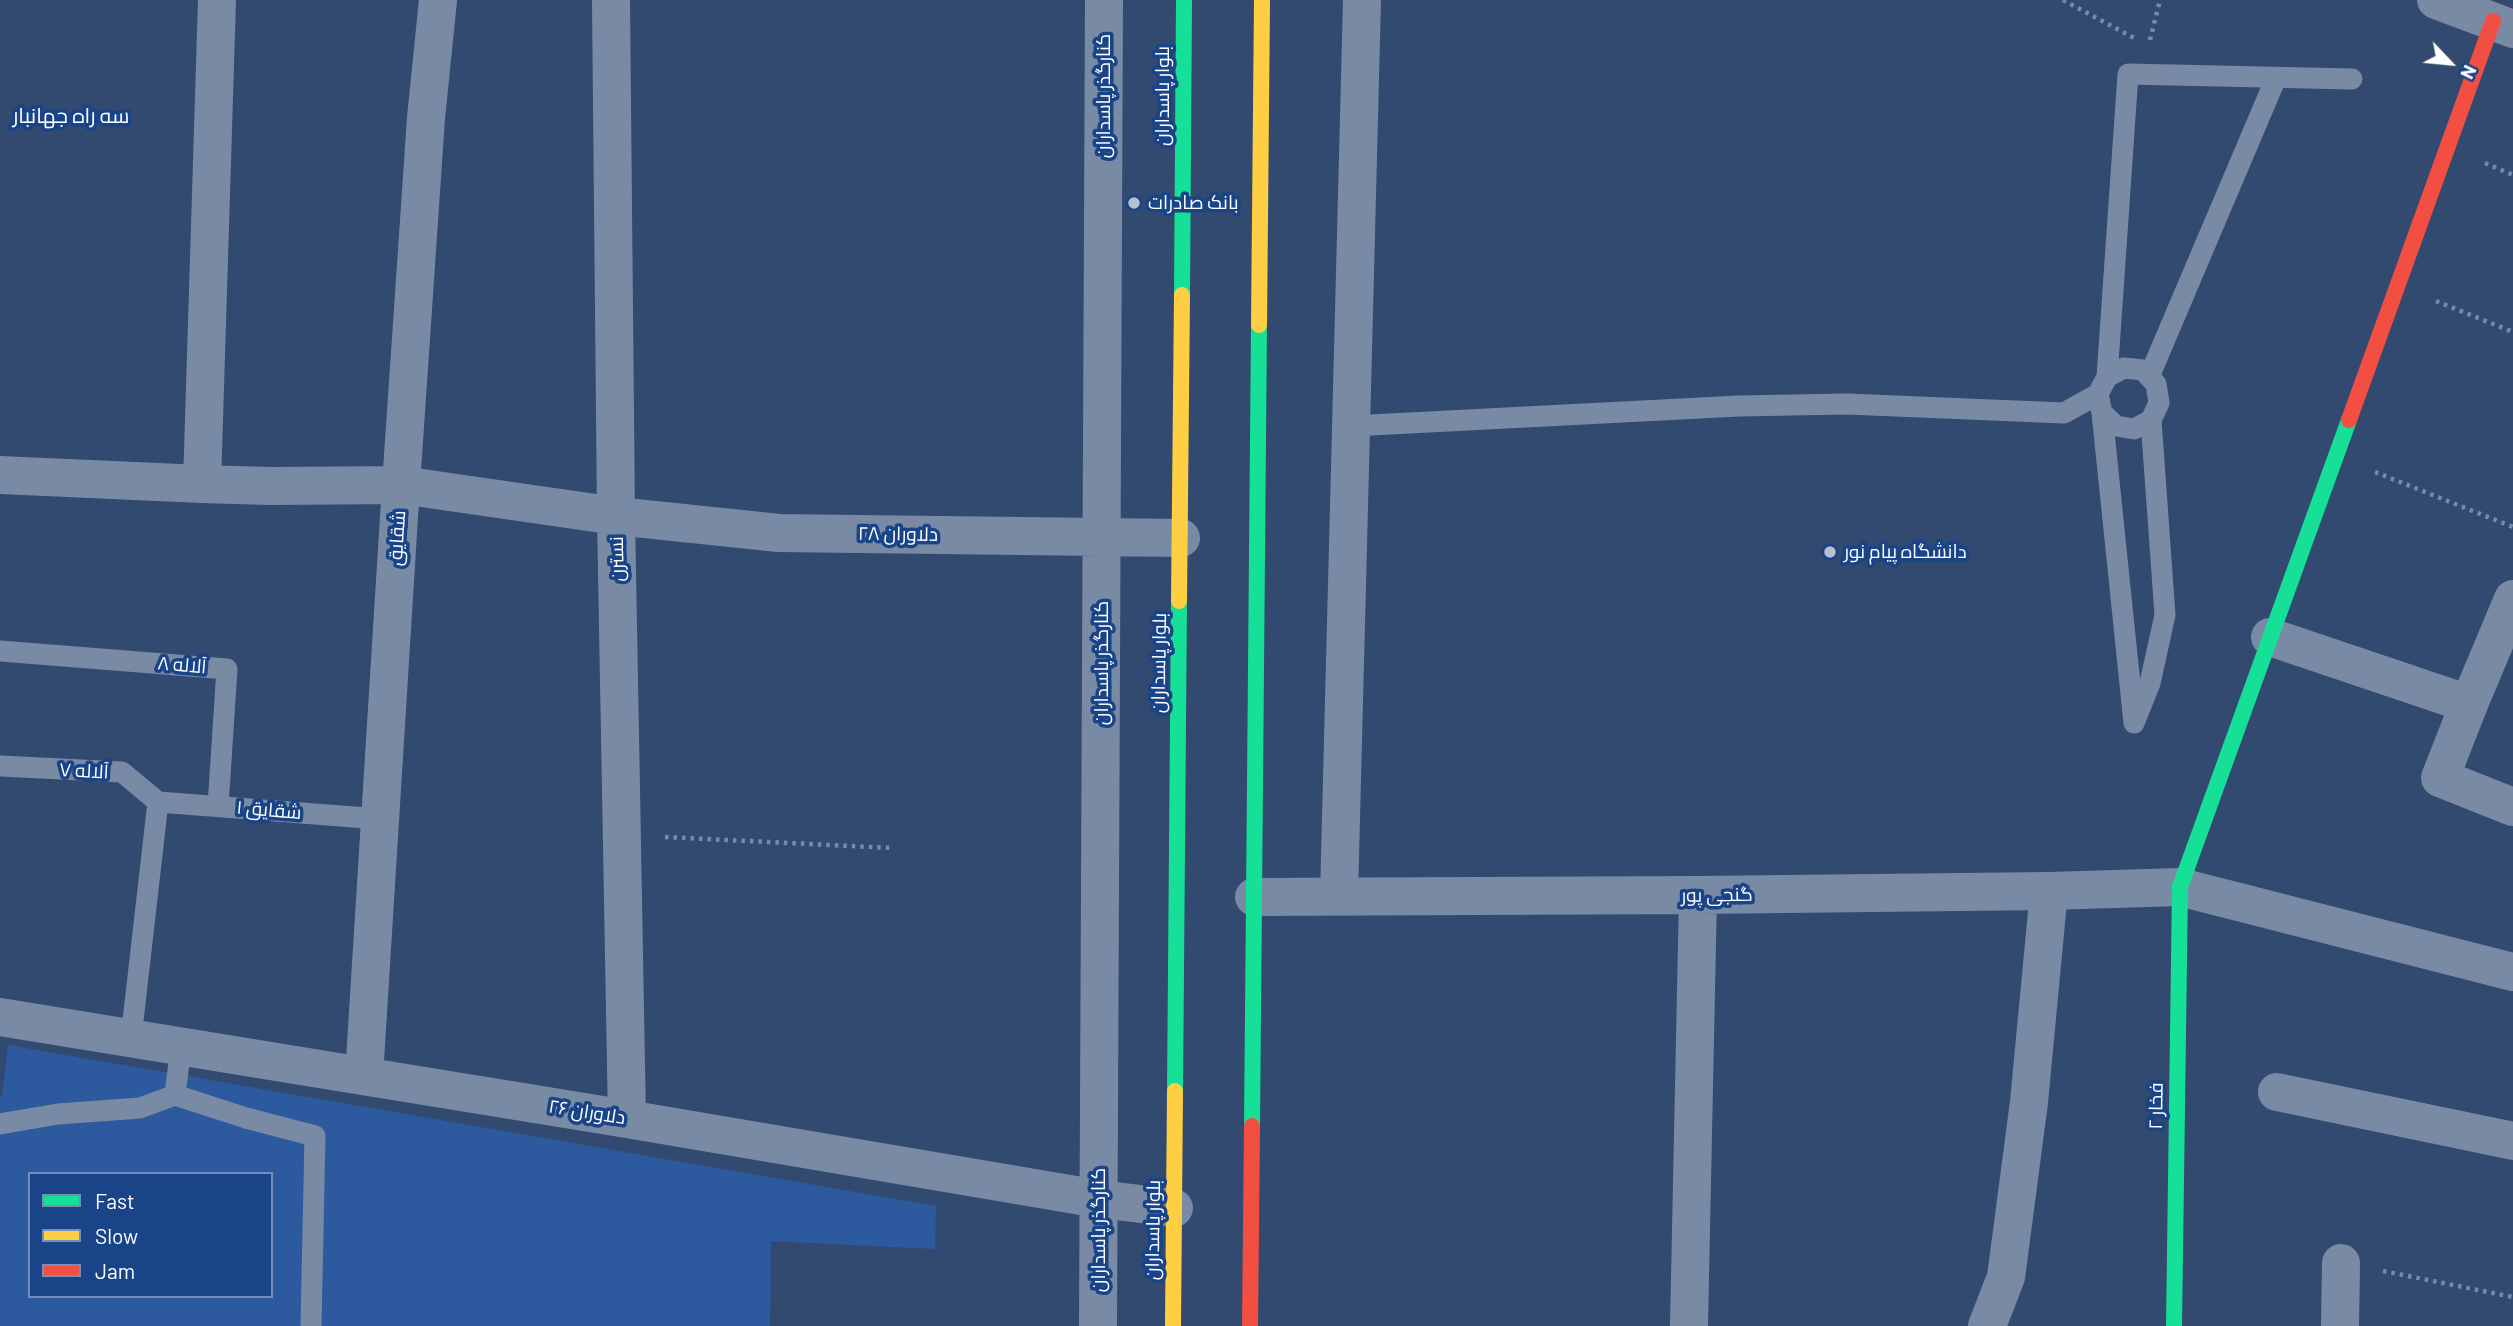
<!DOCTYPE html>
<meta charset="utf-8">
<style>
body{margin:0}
#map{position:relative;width:2513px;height:1326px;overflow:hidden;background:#324a6f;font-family:Barlow,sans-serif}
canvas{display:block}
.legend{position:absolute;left:28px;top:1172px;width:245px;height:126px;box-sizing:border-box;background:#194488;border:2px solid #758fb8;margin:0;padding:9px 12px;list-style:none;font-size:21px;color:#fff}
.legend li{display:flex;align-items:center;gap:14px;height:35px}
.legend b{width:35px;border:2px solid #758fb8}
.north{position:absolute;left:2415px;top:28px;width:70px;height:70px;-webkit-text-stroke:5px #194488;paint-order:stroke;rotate:116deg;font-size:19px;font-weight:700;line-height:28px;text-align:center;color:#fff}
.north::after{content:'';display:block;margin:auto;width:24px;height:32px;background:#fff;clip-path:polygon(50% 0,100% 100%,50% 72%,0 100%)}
</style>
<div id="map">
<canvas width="2513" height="1326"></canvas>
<ul class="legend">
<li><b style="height:9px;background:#16e098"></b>Fast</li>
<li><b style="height:9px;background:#ffcf43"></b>Slow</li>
<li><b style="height:9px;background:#f24e42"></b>Jam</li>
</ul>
<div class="north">N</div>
</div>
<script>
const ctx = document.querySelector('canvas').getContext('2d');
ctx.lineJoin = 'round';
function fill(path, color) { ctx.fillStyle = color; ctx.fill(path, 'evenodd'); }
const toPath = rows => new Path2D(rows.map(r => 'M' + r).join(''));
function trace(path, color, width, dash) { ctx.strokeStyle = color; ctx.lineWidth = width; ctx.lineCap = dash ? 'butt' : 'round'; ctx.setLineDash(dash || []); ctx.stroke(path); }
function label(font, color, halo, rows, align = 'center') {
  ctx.font = font + ' Barlow,Cairo,sans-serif'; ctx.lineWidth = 7; ctx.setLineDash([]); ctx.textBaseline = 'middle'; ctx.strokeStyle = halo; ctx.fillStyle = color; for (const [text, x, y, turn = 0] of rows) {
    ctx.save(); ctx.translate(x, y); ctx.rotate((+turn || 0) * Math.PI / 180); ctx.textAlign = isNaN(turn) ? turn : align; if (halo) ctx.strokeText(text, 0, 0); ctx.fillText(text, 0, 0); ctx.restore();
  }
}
const green = toPath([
 [8,1045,936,1206,935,1249,771,1241,770,1326,0,1326,0,1096,2,1096],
 [30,1174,271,1174,271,1296,30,1296]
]);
const path = toPath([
 [2063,0,2136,39],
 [2150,40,2160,0],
 [2485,163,2513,175],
 [2436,301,2513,332],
 [2375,472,2513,527],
 [665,837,892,848],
 [2383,1271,2513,1297]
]);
const lane = toPath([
 [2107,377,2128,74,2352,79],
 [2149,377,2276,78],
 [2102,413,2134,723,2150,683,2165,615,2151,420,2159,403,2156,384,2143,370,2124,368,2107,377,2098,394,2102,413,2116,426,2134,429,2151,420],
 [1351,426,1739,406,1847,404,2064,413,2098,394],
 [0,651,227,669,218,806],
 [0,766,122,772,158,802],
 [158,802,380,819],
 [131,1038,158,802],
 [175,1095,246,1118,315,1136,311,1326],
 [0,1124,58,1114,140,1108,175,1095,181,1046]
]);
const street = toPath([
 [611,0,616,516,627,1119],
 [2436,0,2513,29],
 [0,475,202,484,217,0],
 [202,484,270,486,401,485,616,516,779,533,1181,538],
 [2270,637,2469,704,2513,599],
 [2469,704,2440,778,2513,807],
 [1339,896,1362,0],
 [1254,897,1698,895,2049,891,2180,887,2513,972],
 [0,1017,627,1119,1099,1199,1174,1208],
 [364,1076,401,485,426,118,438,0],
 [2277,1092,2513,1141],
 [1098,1326,1104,0],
 [1689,1326,1698,895],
 [1987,1326,2006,1277,2029,1102,2049,891],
 [2340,1326,2341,1263]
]);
const fast = toPath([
 [1182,295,1184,0],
 [1175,1091,1179,601],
 [1252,1126,1259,325],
 [2174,1326,2180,887,2349,420]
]);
const slow = toPath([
 [1259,325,1262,0],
 [1179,601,1182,295],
 [1173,1326,1175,1091]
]);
const jam = toPath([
 [2349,420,2493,21],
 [1250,1326,1252,1126]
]);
const markers = [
 [1134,203,7,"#b7c0cd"],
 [1830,552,7,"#b7c0cd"]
];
const streetNames = [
 ["کنارگذر پاسداران",1104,96,-90],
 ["بلوار پاسداران",1163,96,-90],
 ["دلاوران ۲۸",898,534,1],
 ["شقایق",397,538,-86],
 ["نسترن",617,559,-91],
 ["کنارگذر پاسداران",1102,663,-90],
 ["بلوار پاسداران",1159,663,-89],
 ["آلاله ۸",182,665,5],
 ["آلاله ۷",84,771,3],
 ["شقایق ۱",269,810,5],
 ["گنجی پور",1717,895,-1],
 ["فخار ۲",2156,1106,-89],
 ["دلاوران ۲۶",587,1112,9],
 ["کنارگذر پاسداران",1099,1230,-90],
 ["بلوار پاسداران",1153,1230,-89]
];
const poiNames = [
 ["بانک صادرات",1148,203],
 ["دانشگاه پیام نور",1844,552]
];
const neighbourhoodNames = [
 ["سه راه جهانبار",71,116]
];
fill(green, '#2d5a9f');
trace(path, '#798ba4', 4.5, [3.5, 5]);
trace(lane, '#798ba4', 21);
trace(street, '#798ba4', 38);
trace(fast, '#16e098', 16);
trace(slow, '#ffcf43', 16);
trace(jam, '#f24e42', 16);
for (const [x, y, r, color] of markers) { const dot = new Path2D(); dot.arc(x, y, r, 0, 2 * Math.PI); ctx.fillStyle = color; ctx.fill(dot); trace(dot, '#194488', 2.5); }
label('19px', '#fff', '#194488', streetNames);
label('19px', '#fff', '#194488', poiNames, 'left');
label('21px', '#fff', '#194488', neighbourhoodNames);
</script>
